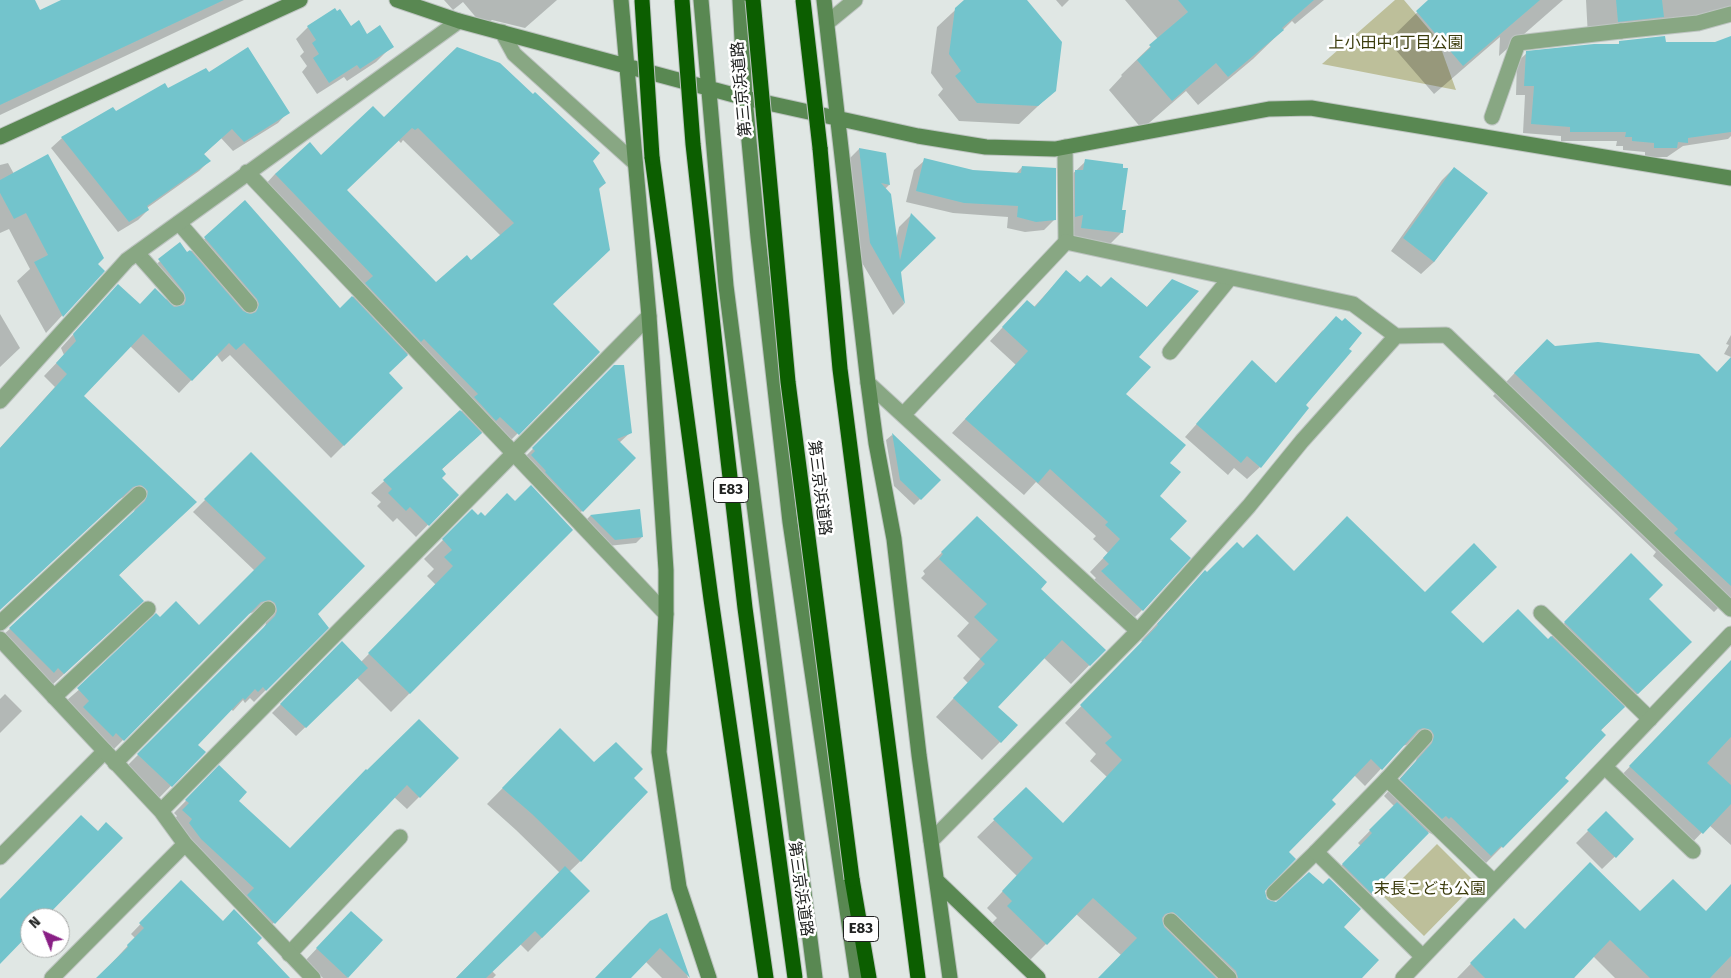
<!DOCTYPE html>
<meta charset="utf-8">
<style>
body{margin:0}
#map{position:relative;width:1731px;height:978px;overflow:hidden;background:#e0e7e4;font-family:"Fira Sans",sans-serif}
canvas{display:block}
.north{position:absolute;left:20px;top:908px;width:50px;height:50px;box-sizing:border-box;background:#fff;border:1px solid #a6a7a6;border-radius:50%;rotate:316deg;font-size:14px;font-weight:700;line-height:20px;text-align:center;color:#202221}
.north::after{content:'';display:block;margin:auto;width:18px;height:22px;background:#891f85;clip-path:polygon(50% 0,100% 100%,50% 72%,0 100%)}
</style>
<div id="map">
<canvas width="1731" height="978"></canvas>
<div class="north">N</div>
</div>
<script>
const ctx = document.querySelector('canvas').getContext('2d');
ctx.lineJoin = 'round';
function fill(path, color) { ctx.fillStyle = color; ctx.fill(path, 'evenodd'); }
const toPath = rows => new Path2D(rows.map(r => 'M' + r).join(''));
function trace(path, color, width, dash) { ctx.strokeStyle = color; ctx.lineWidth = width; ctx.lineCap = dash ? 'butt' : 'round'; ctx.setLineDash(dash || []); ctx.stroke(path); }
function label(font, color, halo, rows, align = 'center') {
  ctx.font = font + ' "Fira Sans","Noto Sans JP",sans-serif'; ctx.lineWidth = 5; ctx.setLineDash([]); ctx.textBaseline = 'middle'; ctx.strokeStyle = halo; ctx.fillStyle = color; for (const [text, x, y, turn = 0] of rows) {
    ctx.save(); ctx.translate(x, y); ctx.rotate((+turn || 0) * Math.PI / 180); ctx.textAlign = isNaN(turn) ? turn : align; if (halo) ctx.strokeText(text, 0, 0); ctx.fillText(text, 0, 0); ctx.restore();
  }
}
const green = toPath([
 [1395,0,1404,0,1438,40,1456,90,1322,64],
 [1437,844,1476,883,1424,936,1384,897]
]);
const shadow = toPath([
 [0,0,34,0,40,12,64,0,244,0,0,115],
 [444,0,557,0,525,28,492,20,486,24,479,21,463,2,453,10],
 [966,0,1025,0,1055,90,1019,124,959,121,938,95,943,89,931,73,937,27],
 [1056,0,1069,0,1062,7],
 [1125,0,1324,0,1295,24,1292,21,1253,59,1198,105,1186,91,1142,129,1109,90,1122,76,1121,75,1158,39],
 [1430,0,1563,0,1499,56,1500,37,1434,94,1388,41],
 [1586,0,1731,0,1731,16,1588,37],
 [308,27,350,27,389,49,376,62,347,81,344,77,317,94,302,72,307,66,300,56,304,52,296,39],
 [1731,37,1731,136,1728,139,1683,146,1667,157,1645,157,1645,152,1623,150,1623,146,1616,146,1617,141,1561,141,1561,136,1523,133,1525,95,1516,95,1517,62,1527,53,1715,43],
 [208,74,288,112,278,123,233,151,221,138,203,155,209,161,199,171,147,208,148,210,138,220,118,232,51,148,62,138,113,109,115,113],
 [384,119,591,160,605,183,598,190,552,304,599,352,504,447,486,429,441,470,440,478,457,495,416,537,397,518,393,522,377,506,381,502,371,493,465,408,410,352,387,373,401,388,331,458,230,355,222,362,216,354,179,393,130,346,83,396,195,502,118,576,130,613,51,686,0,638,133,514,136,506,133,500,124,497,118,500,0,609,0,448,55,387,44,376,64,355,61,348,106,298,139,306,165,300,167,299,146,273,180,244,187,254,190,252,245,202,340,310,360,290,262,188,275,174,321,156],
 [398,140,401,143,403,140,501,236,471,261,436,284,345,190],
 [859,149,885,154,889,185,885,189,896,240,899,227,911,215,900,272,904,304,893,315,858,256,847,161],
 [925,160,973,171,1016,174,1022,167,1055,219,1044,230,1025,232,1007,228,1008,217,953,213,906,202,914,170],
 [1086,161,1120,211,1122,232,1109,245,1071,240,1063,183],
 [8,163,14,174,103,271,46,333,17,281,30,269,9,229,0,233,0,165],
 [1454,168,1486,193,1434,262,1421,274,1391,251,1442,180],
 [1066,272,1080,283,1101,289,1146,308,1172,280,1137,357,1124,394,1168,463,1158,496,1169,539,1142,610,1129,623,1089,585,1096,578,1090,572,1108,553,1093,539,1096,536,1036,482,1024,495,952,433,1016,365,990,341,1014,315,1033,308],
 [0,314,20,348,0,367],
 [1323,330,1304,405,1260,467,1247,479,1234,468,1228,475,1185,437,1252,362,1275,384],
 [1731,335,1731,357,1724,354,1729,345,1726,344],
 [1554,347,1717,373,1731,358,1731,608,1724,602,1714,612,1653,556,1656,552,1493,396,1525,362],
 [614,366,631,432,619,443,635,458,573,520,524,458],
 [892,435,939,480,914,505,894,486,886,440],
 [251,454,316,614,327,628,254,702,250,698,245,703,243,700,233,711,231,709,197,745,204,752,159,798,127,766,263,629,266,624,263,615,257,611,248,614,111,752,66,701,160,619,199,627,255,571,193,512],
 [515,502,572,530,391,712,357,678,296,736,272,713,342,643,361,662,436,585,427,576,434,569,424,559,472,511,478,517,485,518],
 [639,511,642,537,636,543,608,546,585,521,590,516],
 [977,518,1040,589,1104,650,1071,684,1043,657,997,707,1000,742,982,760,936,717,968,683,963,678,980,659,957,636,969,623,921,578,925,574,923,571],
 [1243,549,1294,572,1425,593,1449,612,1483,645,1548,640,1631,555,1648,599,1674,658,1600,731,1563,778,1567,781,1486,863,1428,832,1382,879,1385,882,1361,907,1330,877,1361,846,1358,843,1394,806,1384,796,1416,761,1418,752,1410,744,1402,746,1365,786,1354,775,1330,800,1287,852,1266,886,1264,896,1270,903,1342,927,1360,978,1100,978,1121,955,1076,914,1029,961,992,923,997,918,987,908,1017,876,977,837,1026,789,1062,825,1107,777,1090,761,1096,754,1065,723,1143,642,1141,641,1205,572,1207,574],
 [1731,670,1731,845,1709,825,1685,850,1613,784,1711,683],
 [5,694,22,711,0,733,0,699],
 [560,730,594,763,633,778,597,845,569,872,588,891,528,952,520,944,492,971,496,975,493,978,456,978,560,873,516,830,487,804],
 [458,758,407,809,394,797,269,928,171,823,177,816,174,813,219,767,237,801,289,850,367,772],
 [1606,813,1633,839,1602,869,1576,843],
 [181,882,223,922,284,978,98,978,135,938,131,934],
 [1731,886,1731,978,1615,978,1593,956,1573,977,1575,978,1457,978,1497,937,1640,913,1706,913],
 [667,915,688,978,662,978,645,961,629,978,597,978],
 [339,925,382,940,347,978,323,978,305,961]
]);
const building = toPath([
 [0,0,35,0,40,10,61,0,224,0,0,105],
 [964,0,1027,0,1062,42,1056,91,1038,106,977,103,955,76,961,71,949,54,955,8],
 [1178,0,1314,0,1282,28,1284,30,1228,77,1216,63,1172,101,1137,60,1151,47,1149,45,1188,12],
 [1428,0,1540,0,1463,66,1416,11],
 [1616,0,1662,0,1664,17,1618,22],
 [335,8,337,11,340,9,351,26,359,20,367,34,380,25,394,47,360,69,357,65,329,83,313,58,319,54,312,43,316,40,307,26],
 [1665,36,1666,42,1715,42,1731,36,1731,132,1688,138,1688,143,1678,142,1677,148,1654,148,1654,143,1632,141,1632,137,1625,137,1626,132,1570,132,1570,127,1531,124,1534,86,1524,86,1526,51,1594,44,1619,44,1619,41],
 [248,47,290,113,244,142,232,129,204,154,211,161,147,206,149,210,129,222,61,137,113,107,116,111,165,83,168,88,206,68,209,72],
 [457,47,500,63,533,94,535,92,600,153,593,161,606,183,599,188,610,250,553,304,600,352,519,435,500,417,496,421,474,397,478,394,424,339,421,342,365,283,373,276,275,174,310,142,321,155,373,106,384,117],
 [412,128,415,130,418,128,514,223,471,260,467,255,436,282,347,190],
 [859,148,886,153,890,185,881,183,891,194,900,260,911,213,936,238,901,272,905,304,870,243],
 [48,154,104,258,98,264,105,271,63,317,34,262,48,255,26,213,14,219,0,193,0,180],
 [924,158,973,170,1021,173,1022,166,1056,168,1056,220,1036,222,1017,217,1018,206,964,203,916,191],
 [1085,159,1123,164,1123,168,1128,168,1122,210,1126,210,1123,233,1081,228,1083,215,1075,217,1075,170,1083,170],
 [1454,167,1488,193,1434,262,1403,238],
 [245,200,340,308,352,296,408,355,389,373,403,388,344,446,244,343,236,350,229,343,192,381,143,334,84,396,197,502,119,575,144,601,64,674,58,668,54,673,9,628,145,501,148,491,141,485,133,487,0,610,0,448,67,374,56,363,76,341,73,334,118,284,140,304,155,288,174,307,184,305,186,300,184,292,158,259,180,242,187,252,190,250,243,311,251,314,256,312,259,304,257,299,204,237],
 [1066,270,1080,282,1087,275,1101,287,1111,277,1147,307,1172,279,1199,291,1139,357,1151,367,1126,394,1186,445,1170,463,1181,472,1160,496,1187,521,1170,539,1191,558,1143,611,1101,571,1109,564,1103,558,1120,539,1105,525,1108,522,1050,469,1038,483,965,419,1028,351,1002,327,1027,300,1035,307],
 [1336,316,1342,321,1345,318,1362,333,1349,349,1352,351,1306,405,1309,408,1261,468,1247,456,1241,463,1196,424,1252,360,1276,383],
 [1547,339,1555,346,1598,342,1699,354,1717,372,1731,357,1731,586,1674,533,1678,529,1514,373],
 [614,365,624,365,632,433,617,439,636,458,583,512,545,472,546,471,531,455,535,451,532,448],
 [460,410,482,433,442,469,446,474,442,478,459,495,429,526,410,507,406,511,388,493,392,489,383,480],
 [892,433,941,480,921,500,900,480],
 [251,452,365,566,318,614,329,628,266,691,263,687,258,692,255,689,245,700,243,698,198,745,206,752,172,787,137,754,275,616,277,611,275,603,270,600,261,602,124,741,116,733,113,737,83,707,89,701,77,688,156,613,160,617,176,601,199,625,266,558,204,499],
 [531,485,573,530,410,694,368,653,453,566,444,557,452,550,442,539,472,509,478,515,481,512,485,516,507,493,515,501],
 [640,509,643,537,615,540,590,515],
 [977,516,1047,582,1041,589,1106,650,1090,666,1062,640,998,707,1018,725,1001,743,953,698,985,664,980,659,998,640,974,617,987,604,939,559,943,554,941,552],
 [1347,516,1425,592,1474,543,1497,567,1451,612,1483,643,1518,609,1548,639,1551,636,1625,707,1601,730,1606,735,1565,778,1569,781,1503,848,1501,846,1491,856,1451,817,1449,819,1446,816,1442,819,1400,779,1432,743,1434,735,1431,730,1423,728,1418,730,1382,770,1371,759,1332,800,1336,804,1289,852,1296,859,1265,891,1267,899,1276,902,1309,872,1323,884,1329,878,1361,909,1344,927,1379,960,1362,978,1238,978,1236,971,1173,912,1165,914,1162,918,1164,927,1216,978,1098,978,1137,938,1093,898,1047,945,1007,906,1012,901,1002,891,1033,858,993,819,1026,787,1063,823,1122,760,1105,743,1112,737,1080,705,1158,625,1157,624,1205,570,1207,572,1237,542,1243,548,1257,534,1294,571],
 [1631,553,1663,585,1649,599,1692,642,1638,694,1564,622],
 [342,641,368,668,306,728,280,704],
 [1731,660,1731,737,1707,763,1731,785,1731,804,1703,834,1629,766],
 [419,719,459,758,420,798,407,785,275,924,247,895,254,888,201,839,189,823,192,819,182,810,189,803,185,800,219,765,247,792,239,801,290,848,366,769,367,770],
 [560,728,594,762,616,742,643,769,634,778,648,792,581,862,532,814,502,788],
 [1397,802,1429,833,1384,879,1387,882,1374,896,1342,864,1372,833,1369,830],
 [1606,811,1634,839,1616,858,1587,830],
 [81,815,98,831,106,822,123,838,45,918,30,918,30,933,0,964,0,899],
 [1590,862,1640,911,1673,879,1706,911,1731,884,1731,956,1710,978,1650,978,1610,940,1574,978,1485,978,1470,963,1514,918,1525,929],
 [565,866,590,891,542,938,535,931,486,978,456,978],
 [181,880,223,921,234,909,262,938,257,943,290,978,96,978,128,947,127,945,144,928,139,923],
 [351,911,383,940,348,978,316,948],
 [667,913,690,978,660,948,631,978,595,978,650,921]
]);
const lane = toPath([
 [1492,117,1518,43,1621,31],
 [1065,147,1066,242],
 [179,223,250,305],
 [137,253,177,298],
 [1170,352,1230,278],
 [1541,613,1650,719],
 [0,623,139,494],
 [54,697,148,609],
 [115,763,268,609],
 [1605,767,1693,851],
 [1387,779,1425,737],
 [0,857,105,751],
 [1274,893,1316,852],
 [1171,921,1229,978],
 [289,954,400,837]
]);
const street = toPath([
 [827,23,855,0],
 [1621,31,1698,23,1731,14],
 [502,32,514,54,635,163],
 [247,172,666,614],
 [868,383,1138,631],
 [0,401,127,260,459,21],
 [903,415,1066,242,1353,304,1396,336,1446,335,1731,609],
 [0,639,161,811,185,844,313,978],
 [161,811,649,316],
 [931,841,1138,631,1249,506,1302,441,1396,336],
 [1423,957,1316,852,1387,779,1494,882],
 [52,978,185,844],
 [1403,978,1731,634]
]);
const secondary = toPath([
 [397,0,459,21,745,98,918,136,986,147,1055,149,1269,109,1311,108,1731,178],
 [621,0,649,316,666,570,666,614,659,752,679,887,709,978],
 [701,0,726,286,815,978],
 [740,0,745,98,758,237,790,522,857,978],
 [824,0,868,383,876,443,894,539,919,755,950,978],
 [0,137,300,0],
 [937,881,1038,978]
]);
const highway = toPath([
 [820,148,840,369,918,978],
 [652,157,711,599,766,978],
 [852,879,869,978]
]);
const highwayBridge = toPath([
 [642,0,652,157],
 [682,0,693,144,720,390,745,608,795,978],
 [753,0,788,382,852,879],
 [803,0,820,148]
]);
const shields = [
 [731,490,35],
 [861,929,35]
];
const shieldNames = [
 ["E83",731,490],
 ["E83",861,929]
];
const parkNames = [
 ["上小田中1丁目公園",1396,44],
 ["末長こども公園",1430,890]
];
const streetNames = [
 ["第三京浜道路",742,89,-95],
 ["第三京浜道路",819,488,83],
 ["第三京浜道路",800,889,82]
];
fill(green, '#bdbf9a');
fill(shadow, '#0003');
fill(building, '#73c4cc');
trace(lane, '#bdc4c1', 17);
trace(street, '#bdc4c1', 17);
trace(secondary, '#bdc4c1', 17);
trace(highway, '#bdc4c1', 17);
trace(lane, '#88a783', 15);
trace(street, '#88a783', 15);
trace(secondary, '#598852', 15);
trace(highway, '#0c5e00', 15);
trace(highwayBridge, '#bdc4c1', 17, []);
trace(highwayBridge, '#0c5e00', 15);
for (const [x, y, w] of shields) { const box = new Path2D(); box.roundRect(x - w / 2, y - 12.5, w, 25, 4); ctx.fillStyle = '#fff'; ctx.fill(box); trace(box, '#202221', 1); }
label('bold 15px', '#202221', null, shieldNames);
label('16px', '#3c3d0d', '#fff', parkNames);
label('16px', '#202221', '#fff', streetNames);
</script>
